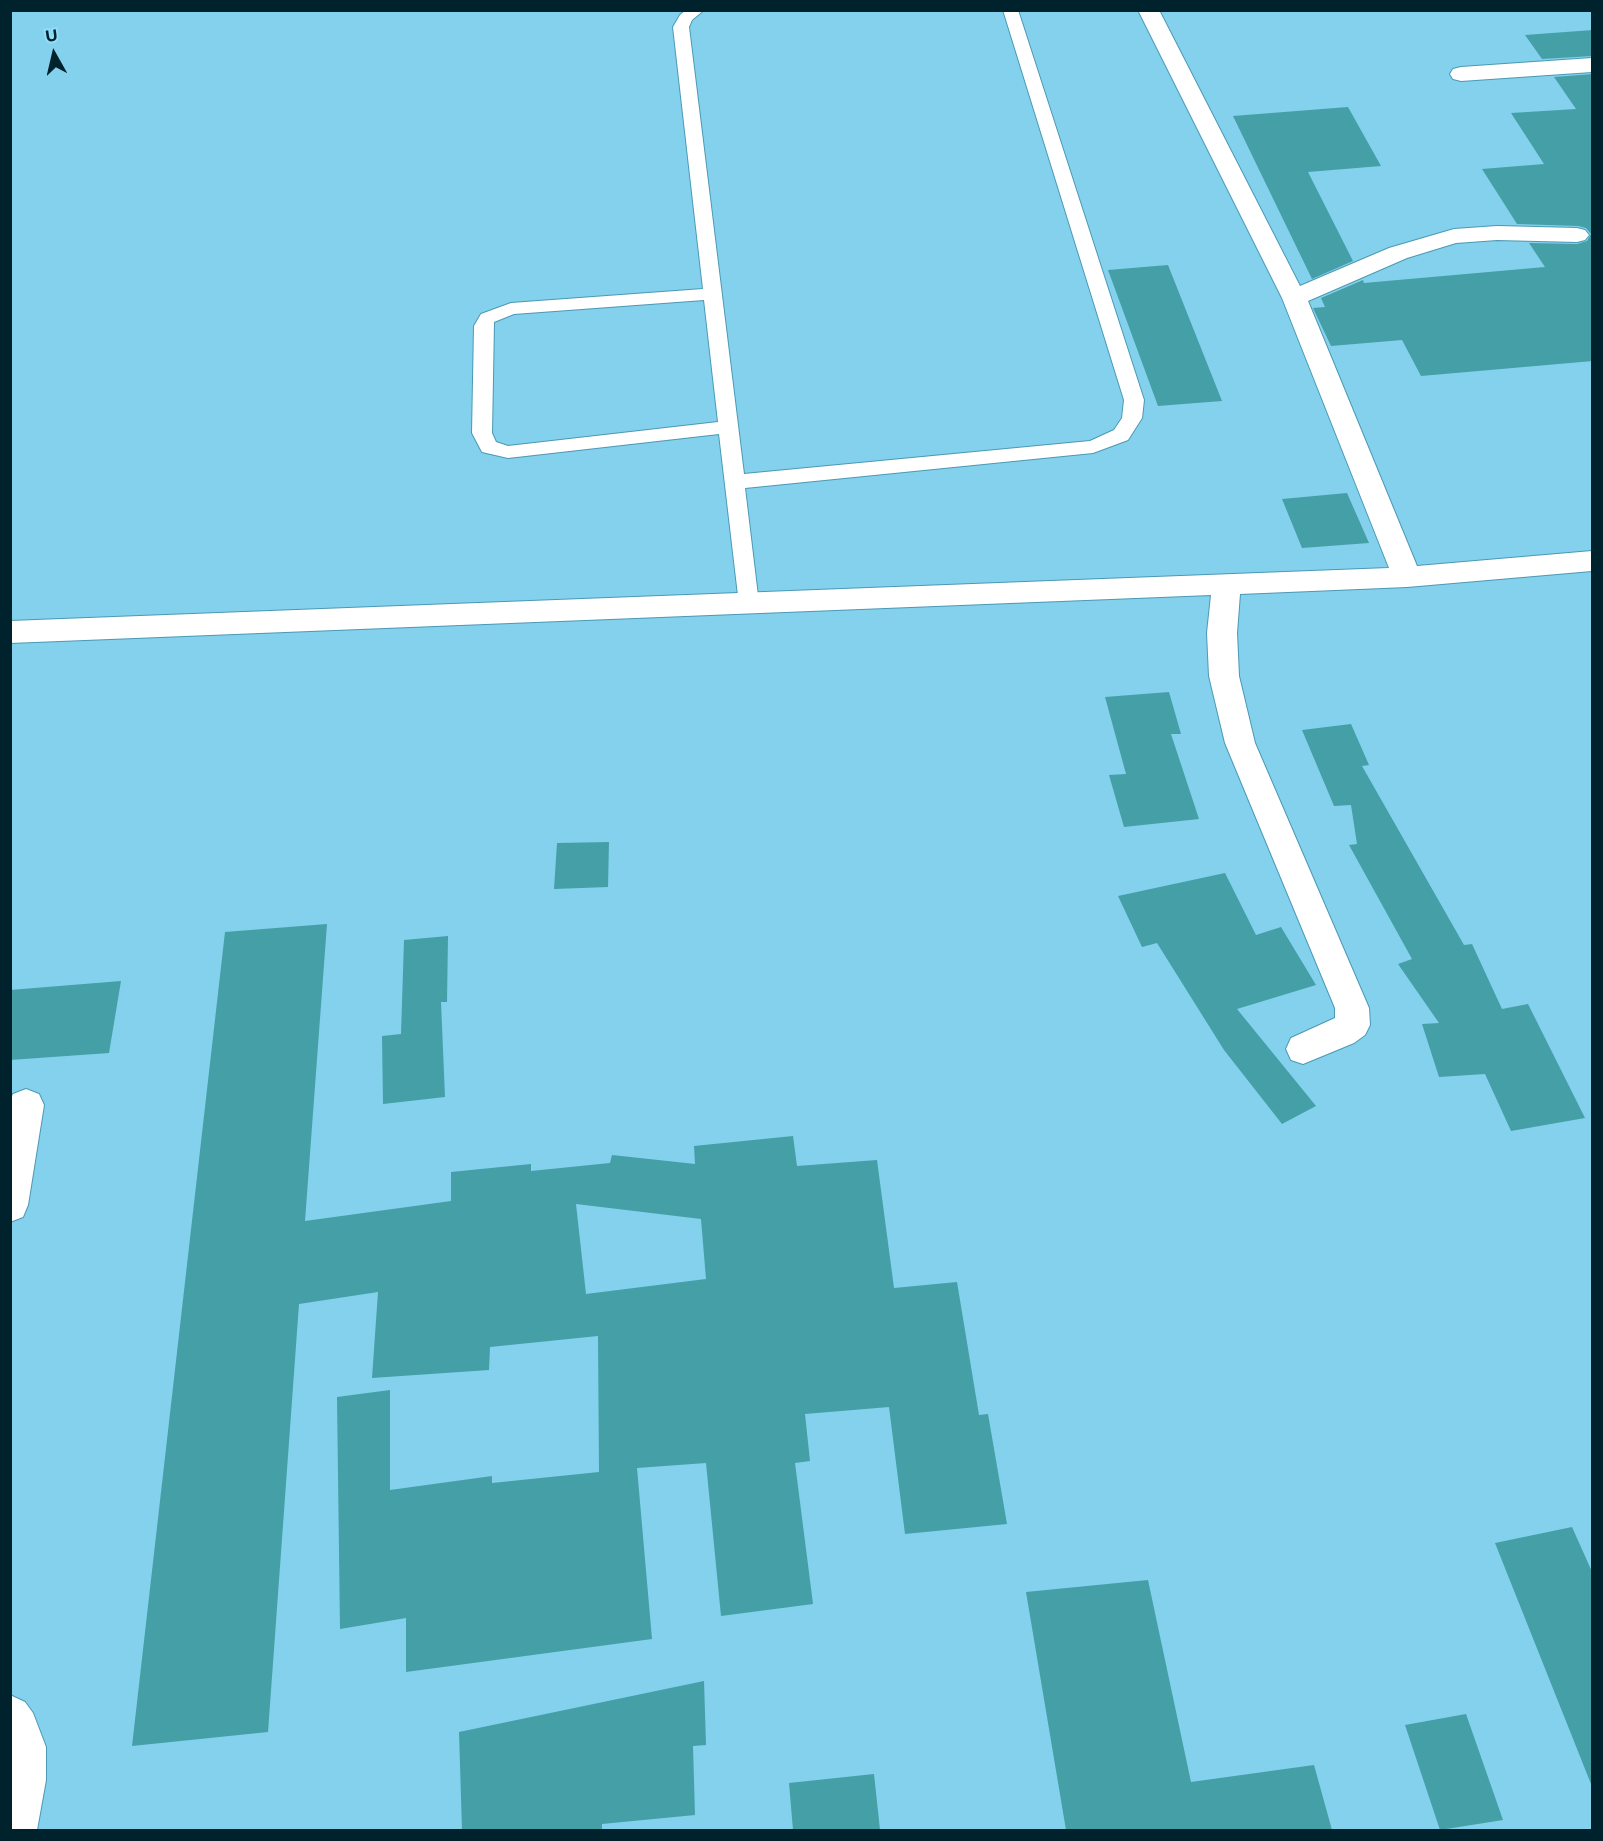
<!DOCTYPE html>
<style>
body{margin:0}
#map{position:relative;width:1603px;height:1841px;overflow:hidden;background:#83d1ed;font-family:Montserrat,sans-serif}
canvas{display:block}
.frame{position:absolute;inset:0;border:12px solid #00222c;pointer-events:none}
.north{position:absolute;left:24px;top:24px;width:60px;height:60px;-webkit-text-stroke:4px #90defb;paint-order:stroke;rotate:352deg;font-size:16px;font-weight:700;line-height:24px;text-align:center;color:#00222c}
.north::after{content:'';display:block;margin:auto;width:21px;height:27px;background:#00222c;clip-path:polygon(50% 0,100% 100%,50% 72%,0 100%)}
</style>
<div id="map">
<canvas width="1603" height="1841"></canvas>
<div class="frame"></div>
<div class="north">U</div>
</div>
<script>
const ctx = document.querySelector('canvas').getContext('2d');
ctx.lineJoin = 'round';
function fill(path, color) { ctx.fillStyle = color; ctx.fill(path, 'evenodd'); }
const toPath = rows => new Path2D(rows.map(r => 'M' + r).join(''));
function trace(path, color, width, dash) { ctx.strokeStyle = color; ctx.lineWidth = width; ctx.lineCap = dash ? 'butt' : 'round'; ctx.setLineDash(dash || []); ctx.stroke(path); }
const building = toPath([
 [1593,30,1593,56,1542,59,1525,35],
 [1593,74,1593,361,1421,376,1402,340,1331,346,1313,308,1325,307,1321,298,1363,280,1364,283,1545,267,1529,243,1577,244,1587,241,1591,234,1586,228,1578,226,1517,224,1482,169,1544,164,1511,113,1576,109,1554,77],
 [1348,107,1381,166,1308,172,1353,261,1312,279,1233,116],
 [1168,265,1222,401,1158,406,1108,270],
 [1347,493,1369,543,1302,548,1282,499],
 [1169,692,1181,734,1171,734,1199,819,1124,827,1109,775,1126,774,1105,697],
 [1351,724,1369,765,1362,766,1464,945,1472,944,1502,1009,1528,1004,1585,1118,1511,1131,1485,1074,1439,1077,1422,1024,1439,1023,1398,964,1412,959,1349,845,1357,844,1351,805,1334,806,1302,730],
 [609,842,608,887,554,889,557,843],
 [1225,873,1256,935,1281,927,1316,985,1237,1009,1316,1106,1282,1124,1224,1050,1157,943,1142,947,1118,896],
 [327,924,305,1221,451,1201,451,1172,531,1164,531,1171,610,1163,612,1155,695,1164,694,1146,793,1136,797,1166,877,1160,894,1288,957,1282,979,1415,988,1414,1007,1524,905,1534,889,1407,805,1414,810,1461,795,1463,813,1604,721,1616,706,1463,637,1468,652,1639,406,1672,406,1618,340,1629,337,1397,390,1390,390,1490,492,1476,492,1483,599,1472,598,1336,490,1347,489,1370,372,1378,378,1292,299,1304,268,1732,132,1746,225,932],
 [576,1204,701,1219,706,1279,586,1294],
 [448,936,447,1002,441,1002,445,1097,383,1104,382,1036,401,1034,404,940],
 [121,981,109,1053,10,1060,10,990],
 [1572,1527,1593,1574,1591,1784,1495,1543],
 [1148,1580,1191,1782,1314,1765,1332,1830,1066,1830,1026,1592],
 [704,1681,706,1745,693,1746,695,1815,602,1824,602,1830,462,1830,459,1732],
 [1466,1714,1503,1820,1440,1830,1405,1725],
 [874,1774,880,1830,793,1830,789,1783]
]);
const lane = toPath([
 [686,10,704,10,692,20,689,27,744,474,1090,441,1114,430,1122,418,1124,400,1003,10,1018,10,1144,400,1142,418,1128,440,1093,453,745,488,759,604,756,609,749,612,742,609,739,604,719,434,508,458,482,452,472,433,474,326,481,314,511,303,703,289,673,27,680,15,686,10],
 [704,300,718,422,508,446,496,442,492,433,494,322,514,314,704,300]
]);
const street = toPath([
 [1138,10,1159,10,1300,286,1389,248,1454,229,1497,226,1577,228,1585,230,1589,235,1585,240,1577,242,1497,240,1456,243,1407,258,1308,301,1417,566,1592,551,1592,571,1407,587,1240,594,1237,633,1239,676,1255,743,1369,1008,1370,1025,1365,1035,1354,1043,1303,1064,1291,1060,1286,1049,1291,1038,1335,1018,1335,1008,1225,743,1209,676,1207,633,1211,595,10,643,10,621,1389,568,1282,298,1138,10],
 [1592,58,1592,72,1461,81,1453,79,1450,74,1453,69,1461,67,1592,58],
 [26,1089,39,1094,44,1105,28,1205,23,1217,10,1222,10,1100,13,1094,26,1089],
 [10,1695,25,1702,33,1713,46,1747,46,1780,37,1830,10,1830,10,1695]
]);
fill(building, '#449fa7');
trace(lane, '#4b99b4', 2);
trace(street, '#4b99b4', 2);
fill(lane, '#fff');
fill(street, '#fff');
</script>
